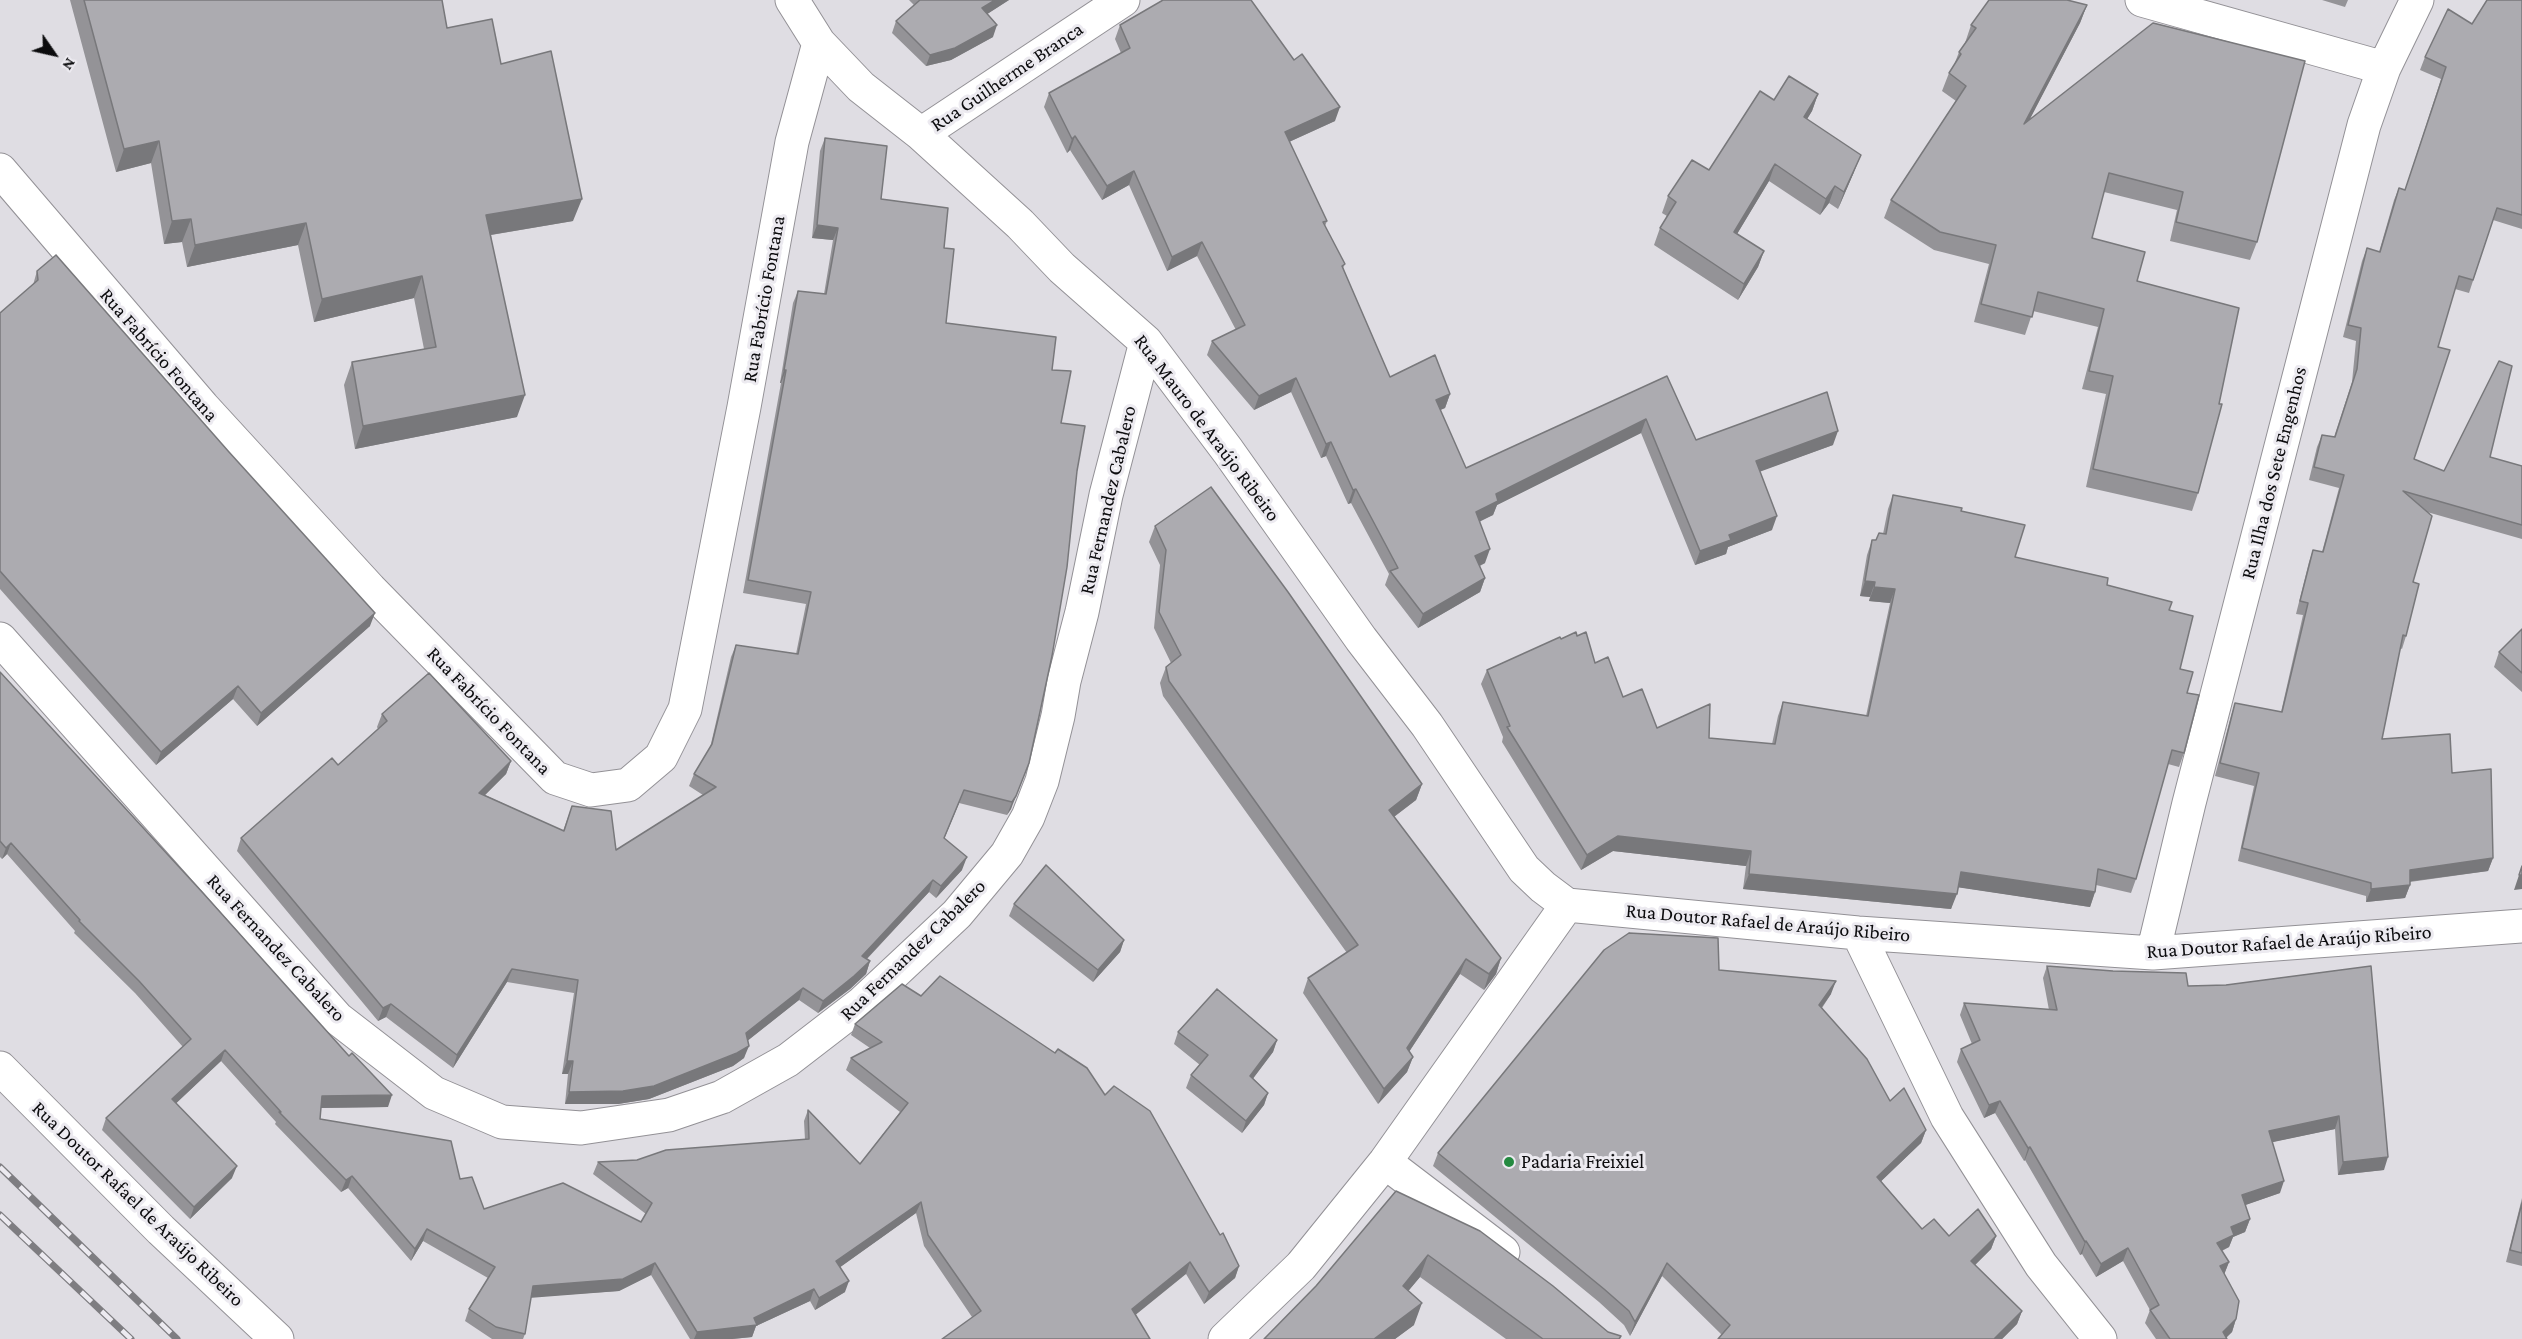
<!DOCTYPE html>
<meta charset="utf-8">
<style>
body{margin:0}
#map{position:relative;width:2522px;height:1339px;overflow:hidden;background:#dfdde3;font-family:"Crimson Pro",serif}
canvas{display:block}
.north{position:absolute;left:24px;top:24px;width:60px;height:60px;-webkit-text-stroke:4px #eceaf0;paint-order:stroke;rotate:124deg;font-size:16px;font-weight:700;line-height:24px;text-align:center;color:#0c0c0e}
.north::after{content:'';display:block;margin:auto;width:21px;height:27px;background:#0c0c0e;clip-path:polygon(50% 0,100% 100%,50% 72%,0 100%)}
</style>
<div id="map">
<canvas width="2522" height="1339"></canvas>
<div class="north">N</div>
</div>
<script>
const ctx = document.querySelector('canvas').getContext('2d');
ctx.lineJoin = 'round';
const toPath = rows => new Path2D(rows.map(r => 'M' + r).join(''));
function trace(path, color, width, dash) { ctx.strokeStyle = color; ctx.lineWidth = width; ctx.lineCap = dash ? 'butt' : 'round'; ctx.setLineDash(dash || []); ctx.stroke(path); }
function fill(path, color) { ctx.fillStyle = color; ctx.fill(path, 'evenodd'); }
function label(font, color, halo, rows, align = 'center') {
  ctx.font = font + ' "Crimson Pro",serif'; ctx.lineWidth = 6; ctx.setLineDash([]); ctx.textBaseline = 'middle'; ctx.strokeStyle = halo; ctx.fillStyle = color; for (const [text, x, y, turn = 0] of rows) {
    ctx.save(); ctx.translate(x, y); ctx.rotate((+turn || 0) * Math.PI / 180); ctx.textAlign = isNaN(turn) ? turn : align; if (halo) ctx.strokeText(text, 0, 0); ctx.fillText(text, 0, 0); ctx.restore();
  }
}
const minor = toPath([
 [792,0,819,43,861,87,921,134,1020,224,1062,268,1146,342,1228,451,1361,639,1427,725,1524,869,1543,887,1567,905],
 [2142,0,2384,68],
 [921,134,1123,0],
 [0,170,203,407,370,589,555,778,591,790,628,785,661,757,685,709,744,407,792,142,819,43],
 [0,639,337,1018,434,1093,502,1122,581,1128,669,1115,722,1097,788,1060,862,1003,957,914,1007,854,1028,817,1042,781,1058,716,1064,681,1082,612,1106,495,1146,342],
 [1567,905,1858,933,2153,953,2522,926],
 [1858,933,1947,1117,2041,1265,2100,1339],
 [2153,953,2189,803,2364,125,2384,68,2417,0],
 [0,1068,161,1230,277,1339],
 [1385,1162,1503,1252],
 [1225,1339,1301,1266,1385,1162,1567,905]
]);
const rail = toPath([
 [0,1167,177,1339],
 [0,1215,131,1339]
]);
const wall = toPath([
 [70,0,442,0,447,28,501,64,573,221,491,235,517,417,355,449,344,385,352,362,424,349,414,298,314,322,298,245,187,267,182,242,164,244,151,163,116,172],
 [909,0,1009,0,987,14,993,37,951,60,926,66,892,33,896,21,914,5],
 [2322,0,2348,0,2345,7],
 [2522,0,2522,229,2493,220,2469,293,2455,289,2438,347,2414,459,2444,471,2490,457,2522,466,2522,539,2427,512,2413,582,2406,636,2402,649,2400,648,2382,739,2452,773,2493,858,2488,871,2410,882,2410,885,2405,898,2366,902,2366,896,2238,861,2254,786,2215,776,2231,716,2235,703,2281,712,2303,615,2296,614,2309,562,2313,550,2322,552,2339,488,2309,480,2317,447,2322,435,2334,437,2352,382,2356,341,2343,337,2362,261,2367,248,2379,252,2394,200,2399,188,2405,190,2441,79,2420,70,2425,57,2472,24],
 [2087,5,2080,23,2029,120,2153,23,2257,242,2250,260,2170,241,2177,210,2104,192,2092,238,2137,281,2198,493,2192,511,2086,487,2106,394,2082,389,2098,327,2033,311,2025,335,1974,322,1989,264,1934,250,1884,218,1891,200,1956,101,1942,91,1949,73,1954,65,1959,52,1965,43,1971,25],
 [1120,25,1335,121,1289,142,1327,221,1325,226,1345,264,1343,268,1390,377,1450,394,1445,408,1440,410,1466,468,1667,376,1696,440,1833,445,1760,471,1772,530,1728,547,1726,554,1695,565,1641,433,1497,505,1493,515,1479,521,1485,563,1480,566,1485,578,1480,592,1418,628,1385,585,1389,574,1351,503,1348,504,1326,456,1321,458,1291,392,1254,410,1207,355,1212,341,1236,330,1197,256,1167,271,1129,185,1102,200,1070,150,1067,153,1044,107,1049,93,1121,53,1115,39],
 [1818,94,1812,111,1807,119,1854,172,1838,209,1829,203,1820,215,1769,181,1737,234,1764,251,1758,267,1738,300,1654,245,1660,228,1667,216,1662,213,1668,196,1709,170,1774,100],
 [825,138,881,199,944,248,946,323,1052,370,1061,423,1085,426,1011,809,1007,815,959,803,944,839,962,870,936,898,929,892,867,959,870,961,866,974,850,989,818,1013,799,1000,748,1040,744,1058,733,1066,649,1099,618,1104,565,1104,568,1074,562,1074,574,993,507,982,453,1068,386,1017,378,1021,237,851,241,838,338,765,378,729,377,727,382,714,511,761,506,774,485,795,563,831,572,806,616,850,703,795,689,786,694,774,710,748,731,657,736,645,796,654,806,604,743,593,781,383,780,383,793,303,798,291,824,294,833,240,812,238,820,151],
 [37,271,370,626,257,726,233,699,156,765,0,589,0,313,33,285],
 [1893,495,1961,511,2015,557,2107,585,2169,610,2180,669,2187,693,2184,753,2179,767,2168,764,2136,879,2131,893,2096,885,2095,892,2090,907,1958,887,1951,909,1743,889,1746,866,1613,851,1581,870,1502,742,1503,737,1481,684,1487,670,1561,639,1577,636,1595,663,1623,697,1657,728,1709,738,1772,744,1778,716,1783,702,1866,716,1890,603,1869,601,1870,597,1860,596,1867,555,1872,540,1876,540,1883,534,1888,509],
 [1155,526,1422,784,1416,800,1394,817,1501,958,1496,974,1484,990,1460,974,1409,1052,1413,1057,1407,1072,1378,1104,1303,993,1308,978,1347,953,1163,696,1160,683,1166,667,1171,663,1154,628,1160,565,1149,542],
 [2522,629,2522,692,2494,667,2499,652],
 [0,672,388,1107,321,1108,320,1119,460,1179,484,1209,641,1222,646,1214,593,1174,598,1162,637,1160,805,1140,804,1121,808,1110,860,1164,900,1112,846,1070,851,1058,870,1048,851,1035,855,1024,921,996,1105,1095,1220,1235,1239,1266,1235,1278,1204,1304,1186,1274,972,1317,924,1246,916,1213,840,1267,845,1292,815,1310,810,1301,756,1326,752,1337,732,1339,690,1339,651,1275,619,1291,531,1297,525,1334,523,1339,492,1339,465,1321,469,1309,488,1278,423,1241,411,1261,348,1188,341,1192,275,1124,276,1122,221,1061,176,1103,232,1178,190,1219,102,1130,106,1118,183,1047,135,993,74,933,75,931,7,854,2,859,0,857],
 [1014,904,1124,940,1120,952,1093,982,1009,916],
 [2047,966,2188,986,2226,985,2371,966,2384,1170,2338,1175,2335,1129,2272,1142,2280,1193,2245,1205,2250,1219,2245,1232,2233,1237,2229,1247,2222,1251,2229,1262,2224,1274,2236,1319,2232,1332,2226,1337,2227,1339,2156,1339,2145,1323,2150,1310,2123,1261,2096,1277,2082,1254,2080,1255,2025,1160,2024,1161,1995,1113,1984,1118,1957,1062,1961,1049,1972,1044,1960,1015,1964,1003,2049,1010,2043,978],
 [1719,970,1831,994,1822,1008,1890,1101,1926,1130,1921,1143,1881,1181,1922,1229,1949,1236,1996,1236,1991,1249,1975,1265,2022,1311,2017,1324,2002,1339,1718,1339,1722,1335,1662,1276,1630,1336,1624,1325,1599,1302,1433,1166,1438,1153],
 [1178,1032,1277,1040,1273,1052,1253,1078,1268,1093,1264,1105,1242,1133,1186,1088,1191,1075,1200,1065,1174,1044],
 [1396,1191,1608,1332,1621,1336,1620,1339,1506,1339,1420,1277,1408,1291,1414,1325,1395,1339,1264,1339,1316,1286],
 [2522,1198,2522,1266,2506,1262]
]);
const shadedWall = toPath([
 [995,0,1009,0,978,20,982,8],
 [2087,5,2080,23,2018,142,2024,124],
 [997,25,993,37,951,60,926,66,930,55],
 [1818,94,1812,111,1798,134,1804,117],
 [1340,107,1335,121,1280,146,1285,132],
 [1075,136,1070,150,1067,153,1072,139],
 [159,141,151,163,116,172,124,149],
 [1861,155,1854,172,1838,209,1844,192],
 [1775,164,1769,181,1728,249,1734,232],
 [1134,171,1129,185,1102,200,1107,186],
 [1835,186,1829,203,1820,215,1826,199],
 [582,199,573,221,478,237,486,215],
 [191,219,182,242,164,244,172,221],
 [306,223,298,245,187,267,195,245],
 [817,225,838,228,833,240,812,238],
 [1202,242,1197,256,1167,271,1172,257],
 [1764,251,1758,267,1738,300,1744,284],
 [422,276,414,298,314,322,322,299],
 [784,370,786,370,781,383,780,383],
 [1296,378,1291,392,1254,410,1259,396],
 [1450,394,1445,408,1431,414,1436,400],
 [525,395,517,417,355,449,363,426],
 [1646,419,1641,433,1497,505,1493,515,1471,526,1476,512,1496,494],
 [1838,431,1833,445,1751,475,1756,461],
 [1331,442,1326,456,1321,458,1326,444],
 [1356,489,1351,503,1348,504,1353,490],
 [1777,516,1772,530,1728,547,1726,554,1695,565,1700,551,1729,535],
 [1490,549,1485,563,1470,570,1475,556],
 [1485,578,1480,592,1418,628,1423,614],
 [1865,581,1875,582,1870,597,1860,596],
 [1874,587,1895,589,1890,603,1869,601],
 [375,613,370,626,257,726,261,713],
 [238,686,233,699,156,765,161,752],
 [511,761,506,774,474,806,479,793],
 [1029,763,1011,809,1007,815,1012,802],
 [1422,784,1416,800,1383,825,1389,810],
 [964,790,959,803,939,851,944,838],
 [1618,836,1751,851,1746,866,1613,851,1581,870,1587,855],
 [11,843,7,854,2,859,6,848],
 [967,857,962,870,936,898,941,886],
 [2493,858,2488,871,2405,882,2410,870],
 [1961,872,2095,892,2090,907,1956,887],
 [1749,874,1957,894,1951,909,1743,889],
 [2519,875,2522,875,2522,889,2514,890],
 [933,880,929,892,858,968,862,956],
 [2410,885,2405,898,2366,902,2371,889],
 [1124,940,1120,952,1093,982,1098,970],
 [1501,958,1496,974,1484,990,1489,974],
 [1466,959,1460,974,1401,1064,1407,1048],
 [870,961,866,974,850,989,818,1013,823,1001],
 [512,969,507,982,453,1068,457,1055],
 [1836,981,1831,994,1814,1018,1819,1005],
 [803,988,799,1000,741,1046,746,1033],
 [391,1004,386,1017,378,1021,383,1008],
 [1277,1040,1273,1052,1246,1088,1250,1076],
 [749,1046,744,1058,733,1066,649,1099,618,1104,565,1104,569,1092],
 [225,1050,221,1061,168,1111,172,1099],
 [1413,1057,1407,1072,1378,1104,1384,1089],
 [567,1061,573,1061,568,1074,562,1074],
 [1268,1093,1264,1105,1242,1133,1246,1121],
 [392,1095,388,1107,318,1108,322,1096],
 [2000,1101,1995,1113,1984,1118,1989,1105],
 [2339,1116,2335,1129,2264,1144,2269,1131],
 [1926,1130,1921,1143,1872,1190,1877,1177],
 [2030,1147,2025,1160,2024,1161,2028,1148],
 [2388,1157,2384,1170,2338,1175,2343,1162],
 [237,1166,232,1178,190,1219,194,1207],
 [352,1176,348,1188,341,1192,346,1180],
 [2284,1181,2280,1193,2237,1208,2242,1195],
 [921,1202,916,1213,832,1273,836,1261],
 [2250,1219,2245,1232,2233,1237,2229,1247,2212,1255,2217,1243,2231,1227],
 [427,1229,423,1241,411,1261,415,1249],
 [1996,1236,1991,1249,1966,1274,1971,1261],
 [2086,1241,2082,1254,2080,1255,2085,1242],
 [2128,1248,2123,1261,2096,1277,2101,1264],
 [1428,1255,1420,1277,1395,1307,1403,1286],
 [1190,1262,1186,1274,1128,1321,1132,1309],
 [2229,1262,2224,1275,2220,1266],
 [655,1263,651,1275,619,1291,529,1298,533,1286],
 [1667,1263,1662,1276,1630,1336,1635,1322],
 [1239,1266,1235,1278,1204,1304,1209,1292],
 [849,1281,845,1292,815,1310,819,1298],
 [814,1289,810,1301,756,1326,752,1337,732,1339,694,1339,697,1332,754,1318],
 [1422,1303,1414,1325,1395,1339,1374,1339],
 [2022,1311,2017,1324,2002,1339,1994,1339],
 [2236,1319,2232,1332,2225,1339,2223,1332]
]);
const building = toPath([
 [84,0,442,0,447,28,492,19,501,64,551,51,582,199,486,215,525,395,363,426,352,362,436,347,422,276,322,299,306,223,195,245,191,219,172,221,159,141,124,149,84,0],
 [920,0,995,0,982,8,997,25,955,48,930,55,896,21,920,0],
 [1163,0,1251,0,1294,60,1302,54,1340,107,1285,132,1327,221,1323,222,1345,264,1342,266,1390,377,1435,355,1450,394,1436,400,1466,468,1667,376,1696,440,1827,392,1838,431,1756,461,1777,516,1729,535,1731,540,1700,551,1646,419,1496,494,1498,501,1476,512,1490,549,1475,556,1485,578,1423,614,1390,571,1398,568,1356,489,1353,490,1331,442,1326,444,1296,378,1259,396,1212,341,1245,325,1202,242,1172,257,1134,171,1107,186,1075,136,1072,139,1049,93,1130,48,1120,25,1163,0],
 [1989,0,2067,0,2087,5,2024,124,2153,23,2305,61,2257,242,2176,222,2183,192,2109,173,2092,238,2145,252,2137,281,2239,308,2219,404,2222,404,2198,493,2093,469,2113,376,2089,371,2104,309,2038,292,2032,317,1981,304,1996,245,1940,232,1891,200,1966,86,1949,73,1961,54,1959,52,1976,28,1971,25,1989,0],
 [2487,0,2522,0,2522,215,2497,208,2473,280,2459,276,2438,347,2450,350,2414,459,2444,471,2499,361,2512,366,2490,457,2522,466,2522,525,2403,491,2432,516,2413,582,2419,584,2406,636,2403,635,2382,739,2450,734,2452,773,2491,769,2493,858,2410,870,2410,885,2371,889,2371,883,2242,848,2259,773,2220,763,2235,703,2282,712,2308,603,2300,601,2313,550,2323,552,2344,475,2314,467,2322,435,2335,437,2357,369,2361,328,2348,325,2367,248,2380,252,2399,188,2405,190,2446,67,2425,57,2448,9,2472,24,2487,0],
 [1789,76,1818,94,1804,117,1861,155,1844,192,1835,186,1826,199,1775,164,1734,232,1764,251,1744,284,1660,228,1676,202,1668,196,1692,160,1709,170,1760,91,1774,100,1789,76],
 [825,138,887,146,881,199,948,208,944,248,954,249,946,323,1056,337,1052,370,1071,371,1061,423,1085,426,1077,471,1067,567,1052,656,1029,763,1016,796,1012,802,964,790,944,838,967,857,941,886,933,880,862,956,870,961,854,976,823,1001,803,988,746,1033,749,1046,737,1053,654,1086,623,1091,569,1092,573,1061,567,1061,578,980,512,969,457,1055,391,1004,383,1008,241,838,332,758,338,765,387,721,382,714,429,673,511,761,479,793,564,831,572,806,611,811,616,850,716,787,694,774,712,744,736,645,798,654,811,592,748,580,786,370,784,370,798,291,826,294,838,228,817,225,825,138],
 [56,255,229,452,375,613,261,713,238,686,161,752,0,571,0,313,38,280,37,271,56,255],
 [1211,487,1288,592,1422,784,1389,810,1501,958,1489,974,1466,959,1407,1048,1413,1057,1384,1089,1308,978,1358,945,1169,681,1166,667,1181,655,1159,612,1166,550,1155,526,1211,487],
 [1893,495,1962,508,1961,511,2025,525,2015,557,2108,578,2107,585,2172,602,2169,610,2193,616,2180,669,2193,672,2187,693,2199,695,2184,753,2172,750,2136,879,2098,869,2095,892,1961,872,1957,894,1749,874,1751,851,1618,836,1587,855,1507,727,1510,726,1487,670,1560,637,1561,639,1576,632,1577,636,1586,632,1595,663,1608,657,1623,697,1642,689,1657,728,1710,704,1709,738,1775,744,1783,702,1868,716,1895,589,1874,587,1875,582,1865,581,1872,540,1876,540,1879,533,1886,534,1893,495],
 [2522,629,2522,673,2499,652,2522,629],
 [0,672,203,893,349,1056,352,1053,392,1095,322,1096,320,1119,451,1141,460,1179,472,1177,484,1209,563,1183,641,1222,652,1203,598,1162,637,1160,666,1150,809,1139,808,1110,860,1164,908,1103,851,1058,882,1042,855,1024,902,984,921,996,940,976,1055,1053,1058,1049,1087,1068,1105,1095,1114,1086,1150,1111,1220,1235,1223,1233,1239,1266,1209,1292,1190,1262,1132,1309,1150,1339,942,1339,981,1311,928,1235,921,1202,836,1261,849,1281,819,1298,814,1289,754,1318,757,1325,697,1332,655,1263,623,1279,533,1286,525,1334,496,1327,469,1309,495,1267,427,1229,415,1249,352,1176,346,1180,279,1112,281,1112,225,1050,172,1099,237,1166,194,1207,106,1118,191,1039,139,981,79,921,80,920,11,843,6,848,0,841,0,672],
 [1046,865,1124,940,1098,970,1014,904,1046,865],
 [2522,866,2522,875,2519,875,2522,866],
 [1629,933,1718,938,1719,970,1836,981,1819,1005,1867,1059,1890,1101,1904,1088,1926,1130,1877,1177,1922,1229,1934,1219,1949,1236,1978,1209,1996,1236,1971,1261,2022,1311,1994,1339,1718,1339,1730,1325,1667,1263,1635,1322,1629,1311,1604,1289,1438,1153,1604,950,1629,933],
 [2047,966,2113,971,2186,973,2188,986,2226,985,2371,966,2388,1157,2343,1162,2339,1116,2269,1131,2284,1181,2242,1195,2250,1219,2231,1227,2234,1235,2217,1243,2229,1262,2220,1266,2239,1301,2236,1319,2223,1332,2227,1339,2170,1339,2150,1310,2159,1305,2128,1248,2101,1264,2086,1241,2085,1242,2030,1147,2028,1148,2000,1101,1989,1105,1961,1049,1980,1040,1964,1003,2057,1010,2047,966],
 [1217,989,1277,1040,1250,1076,1268,1093,1246,1121,1191,1075,1208,1055,1178,1032,1217,989],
 [1396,1191,1480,1231,1553,1286,1608,1332,1621,1336,1619,1339,1543,1339,1428,1255,1403,1286,1422,1303,1374,1339,1264,1339,1316,1286,1396,1191],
 [2522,1203,2522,1253,2510,1250,2522,1203]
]);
const markers = [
 [1509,1162,6,"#248a40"]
];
const streetNames = [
 ["Rua Guilherme Branca",1007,77,-34],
 ["Rua Fabrício Fontana",764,299,-80],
 ["Rua Fabrício Fontana",159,355,49],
 ["Rua Mauro de Araújo Ribeiro",1207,428,53],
 ["Rua Ilha dos Sete Engenhos",2274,473,-76],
 ["Rua Fernandez Cabalero",1108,500,-77],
 ["Rua Fabrício Fontana",489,711,46],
 ["Rua Doutor Rafael de Araújo Ribeiro",1768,923,5],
 ["Rua Doutor Rafael de Araújo Ribeiro",2289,942,-4],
 ["Rua Fernandez Cabalero",276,948,47],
 ["Rua Fernandez Cabalero",913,950,-44],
 ["Rua Doutor Rafael de Araújo Ribeiro",138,1204,44]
];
const poiNames = [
 ["Padaria Freixiel",1521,1162]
];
trace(minor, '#939196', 35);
trace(minor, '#fff', 33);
trace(rail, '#7e7d81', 7);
trace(rail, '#eceaf0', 4.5, [14]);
fill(wall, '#949397');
fill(shadedWall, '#78787b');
fill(building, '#acabb0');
trace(building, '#78787b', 1.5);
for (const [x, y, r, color] of markers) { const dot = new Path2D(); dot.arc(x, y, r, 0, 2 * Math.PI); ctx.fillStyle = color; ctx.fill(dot); trace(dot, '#eceaf0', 2); }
label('20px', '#0c0c0e', '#eceaf0', streetNames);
label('20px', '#0c0c0e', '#eceaf0', poiNames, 'left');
</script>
